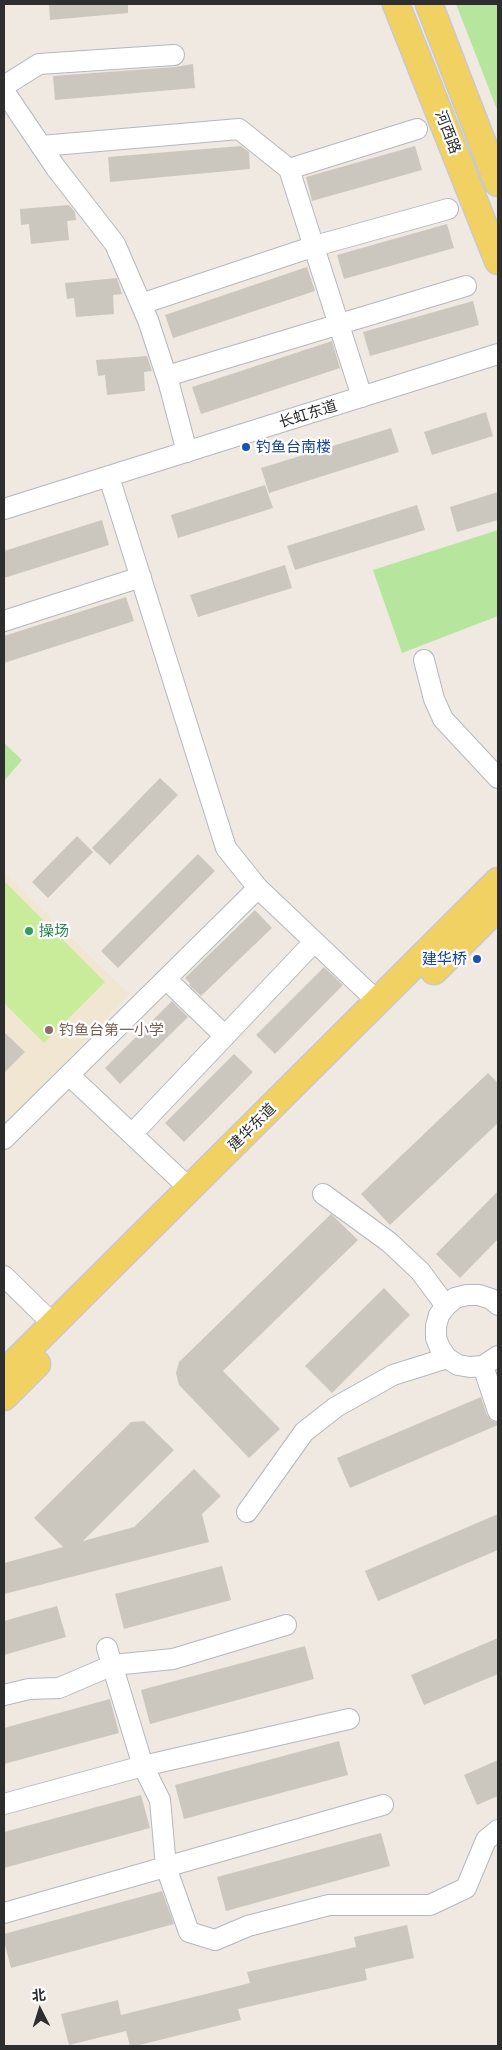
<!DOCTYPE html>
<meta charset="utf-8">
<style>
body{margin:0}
#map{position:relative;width:502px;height:2050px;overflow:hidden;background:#efe9e1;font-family:Ubuntu,"Noto Sans SC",sans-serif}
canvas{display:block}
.frame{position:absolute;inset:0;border:5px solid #2e2e2e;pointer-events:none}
.north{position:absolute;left:15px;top:1985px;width:50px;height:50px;-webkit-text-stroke:4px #fff;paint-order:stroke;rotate:355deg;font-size:14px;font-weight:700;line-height:20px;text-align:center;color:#2e2e2e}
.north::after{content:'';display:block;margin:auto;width:18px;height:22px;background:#2e2e2e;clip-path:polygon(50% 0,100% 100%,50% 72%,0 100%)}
</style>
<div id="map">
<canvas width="502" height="2050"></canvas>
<div class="frame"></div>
<div class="north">北</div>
</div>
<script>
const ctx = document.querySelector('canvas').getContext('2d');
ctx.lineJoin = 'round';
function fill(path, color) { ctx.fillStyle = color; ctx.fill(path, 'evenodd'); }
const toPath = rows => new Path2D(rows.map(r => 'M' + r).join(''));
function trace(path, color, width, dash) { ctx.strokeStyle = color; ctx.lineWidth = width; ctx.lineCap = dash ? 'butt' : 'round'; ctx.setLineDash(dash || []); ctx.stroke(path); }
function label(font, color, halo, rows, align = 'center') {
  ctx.font = font + ' Ubuntu,"Noto Sans SC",sans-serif'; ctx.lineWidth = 4.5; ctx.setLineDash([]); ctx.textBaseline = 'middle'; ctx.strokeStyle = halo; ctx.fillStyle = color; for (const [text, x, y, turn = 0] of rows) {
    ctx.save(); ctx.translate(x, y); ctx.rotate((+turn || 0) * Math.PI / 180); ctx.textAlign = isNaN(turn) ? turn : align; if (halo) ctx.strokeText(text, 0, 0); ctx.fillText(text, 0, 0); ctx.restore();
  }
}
const education = toPath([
 [4,873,129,994,62,1065,4,1123]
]);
const green = toPath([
 [456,4,498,4,498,112],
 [498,530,498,616,402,653,373,570],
 [4,743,22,760,4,781]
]);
const pitch = toPath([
 [4,881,105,982,44,1043,4,1003]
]);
const building = toPath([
 [49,4,128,4,128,13,50,20],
 [193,64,195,88,55,100,53,76,175,67],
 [241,146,249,152,250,169,110,182,108,157],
 [415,146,422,170,312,201,306,177],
 [69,205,75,212,76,220,67,221,69,240,31,244,29,224,21,225,20,209],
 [447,224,454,248,344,279,337,255],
 [307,267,315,291,173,338,165,315],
 [117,278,122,294,113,295,114,314,76,317,74,298,67,299,65,283],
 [473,301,479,325,370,356,363,332],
 [332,341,340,368,201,414,192,387],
 [147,356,152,371,144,372,145,391,107,395,105,375,98,376,96,360],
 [486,412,493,436,432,455,424,432],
 [391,428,399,452,269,493,261,468],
 [265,485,273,508,178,538,171,515],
 [498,492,498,520,457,532,450,507],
 [417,505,425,530,295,570,287,546],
 [102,520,109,545,4,578,4,551],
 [285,565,292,588,198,617,190,595],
 [126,597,134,621,4,663,4,636],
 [160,778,178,795,110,865,92,848],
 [77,836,93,852,48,898,32,882],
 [198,854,215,871,118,968,101,951],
 [255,910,272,928,201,996,189,985,190,983,185,978],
 [324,967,343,985,275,1054,256,1035],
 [172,1001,188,1017,120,1084,105,1068],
 [4,1032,25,1052,4,1073],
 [234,1054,253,1072,184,1142,165,1123],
 [488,1073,498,1083,498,1123,390,1225,361,1194],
 [498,1191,498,1239,460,1278,436,1254],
 [331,1214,358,1240,223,1371,280,1429,249,1458,179,1385,176,1373,179,1362],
 [384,1288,410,1315,332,1393,305,1366],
 [481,1397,487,1415,491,1420,498,1423,498,1425,350,1488,337,1458],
 [144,1421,174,1450,83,1541,134,1527,194,1469,221,1496,202,1514,209,1542,4,1594,4,1563,63,1547,34,1518,131,1422],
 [498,1514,498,1550,378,1601,365,1571],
 [222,1566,231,1600,124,1629,115,1594],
 [57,1606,66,1637,4,1655,4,1621],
 [498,1638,498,1674,424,1705,411,1675],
 [305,1646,314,1679,150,1724,141,1690],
 [110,1699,119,1733,4,1764,4,1728],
 [339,1741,348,1775,184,1819,175,1785],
 [498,1760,498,1796,477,1805,464,1775],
 [141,1795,150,1828,4,1868,4,1832],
 [381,1833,390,1866,226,1911,217,1877],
 [162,1891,174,1924,11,1968,4,1941,4,1934],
 [407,1925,414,1958,365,1969,367,1980,238,2009,241,2020,135,2046,130,2046,126,2031,69,2045,61,2014,118,2000,121,2015,250,1983,247,1972,356,1947,354,1937]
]);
const minor = toPath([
 [4,86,39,64,174,55],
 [4,91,56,168,115,244,148,320,169,384,187,452],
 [41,146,239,129,289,169,362,397],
 [289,169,417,129],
 [141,304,315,246,448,209],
 [167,376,466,286],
 [109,477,226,848,258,888,378,1002],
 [4,509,498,354],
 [4,621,141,577],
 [424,660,434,699,443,719,498,778],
 [166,979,225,1036],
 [69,1075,190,1189],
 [132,1134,314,942],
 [4,1139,258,888],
 [323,1194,389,1242,420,1271,446,1306],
 [4,1276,53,1324],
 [498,1305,491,1299,479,1295,467,1295,455,1298,446,1306,439,1315,436,1326,436,1338,440,1348,447,1358,458,1365,470,1367,483,1366,498,1356],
 [483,1366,498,1411],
 [247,1512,304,1432,336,1407,393,1375,447,1358],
 [107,1648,143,1766,160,1800,166,1867,189,1932,215,1940,248,1926,329,1905,430,1905,466,1888,486,1840,498,1830],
 [4,1695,29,1689,59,1688,113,1665,173,1659,286,1625],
 [4,1804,143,1766,349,1719],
 [4,1913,383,1805]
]);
const major = toPath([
 [396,4,498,261],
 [429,4,498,183],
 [434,971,498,907],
 [4,1373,498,881],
 [4,1397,37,1364]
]);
const markers = [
 [246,447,5,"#1a4fb4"],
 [29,931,5,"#2e9e5b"],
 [477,959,5,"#1a4fb4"],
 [49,1030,5,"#8d6e63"]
];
const streetNames = [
 ["河西路",448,132,69],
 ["长虹东道",308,414,-17],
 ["建华东道",252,1127,-45]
];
const transitNames = [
 ["钓鱼台南楼",256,447],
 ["建华桥",467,959,"right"]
];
const leisureNames = [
 ["操场",39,931]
];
const educationNames = [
 ["钓鱼台第一小学",59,1030]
];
fill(education, '#f0e6d1');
fill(green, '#b6e59e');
fill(pitch, '#c9ec9a');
fill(building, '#cbc7bf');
trace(minor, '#b4b7c1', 22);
trace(major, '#c9c9c9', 29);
trace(minor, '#fff', 20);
trace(major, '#f2d163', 26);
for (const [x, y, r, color] of markers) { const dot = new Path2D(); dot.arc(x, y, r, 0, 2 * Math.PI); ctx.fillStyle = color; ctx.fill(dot); trace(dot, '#fff', 2); }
label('15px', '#2e2e2e', '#fff', streetNames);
label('15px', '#164399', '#fff', transitNames, 'left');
label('15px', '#27864d', '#fff', leisureNames, 'left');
label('15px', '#785e54', '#fff', educationNames, 'left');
</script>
